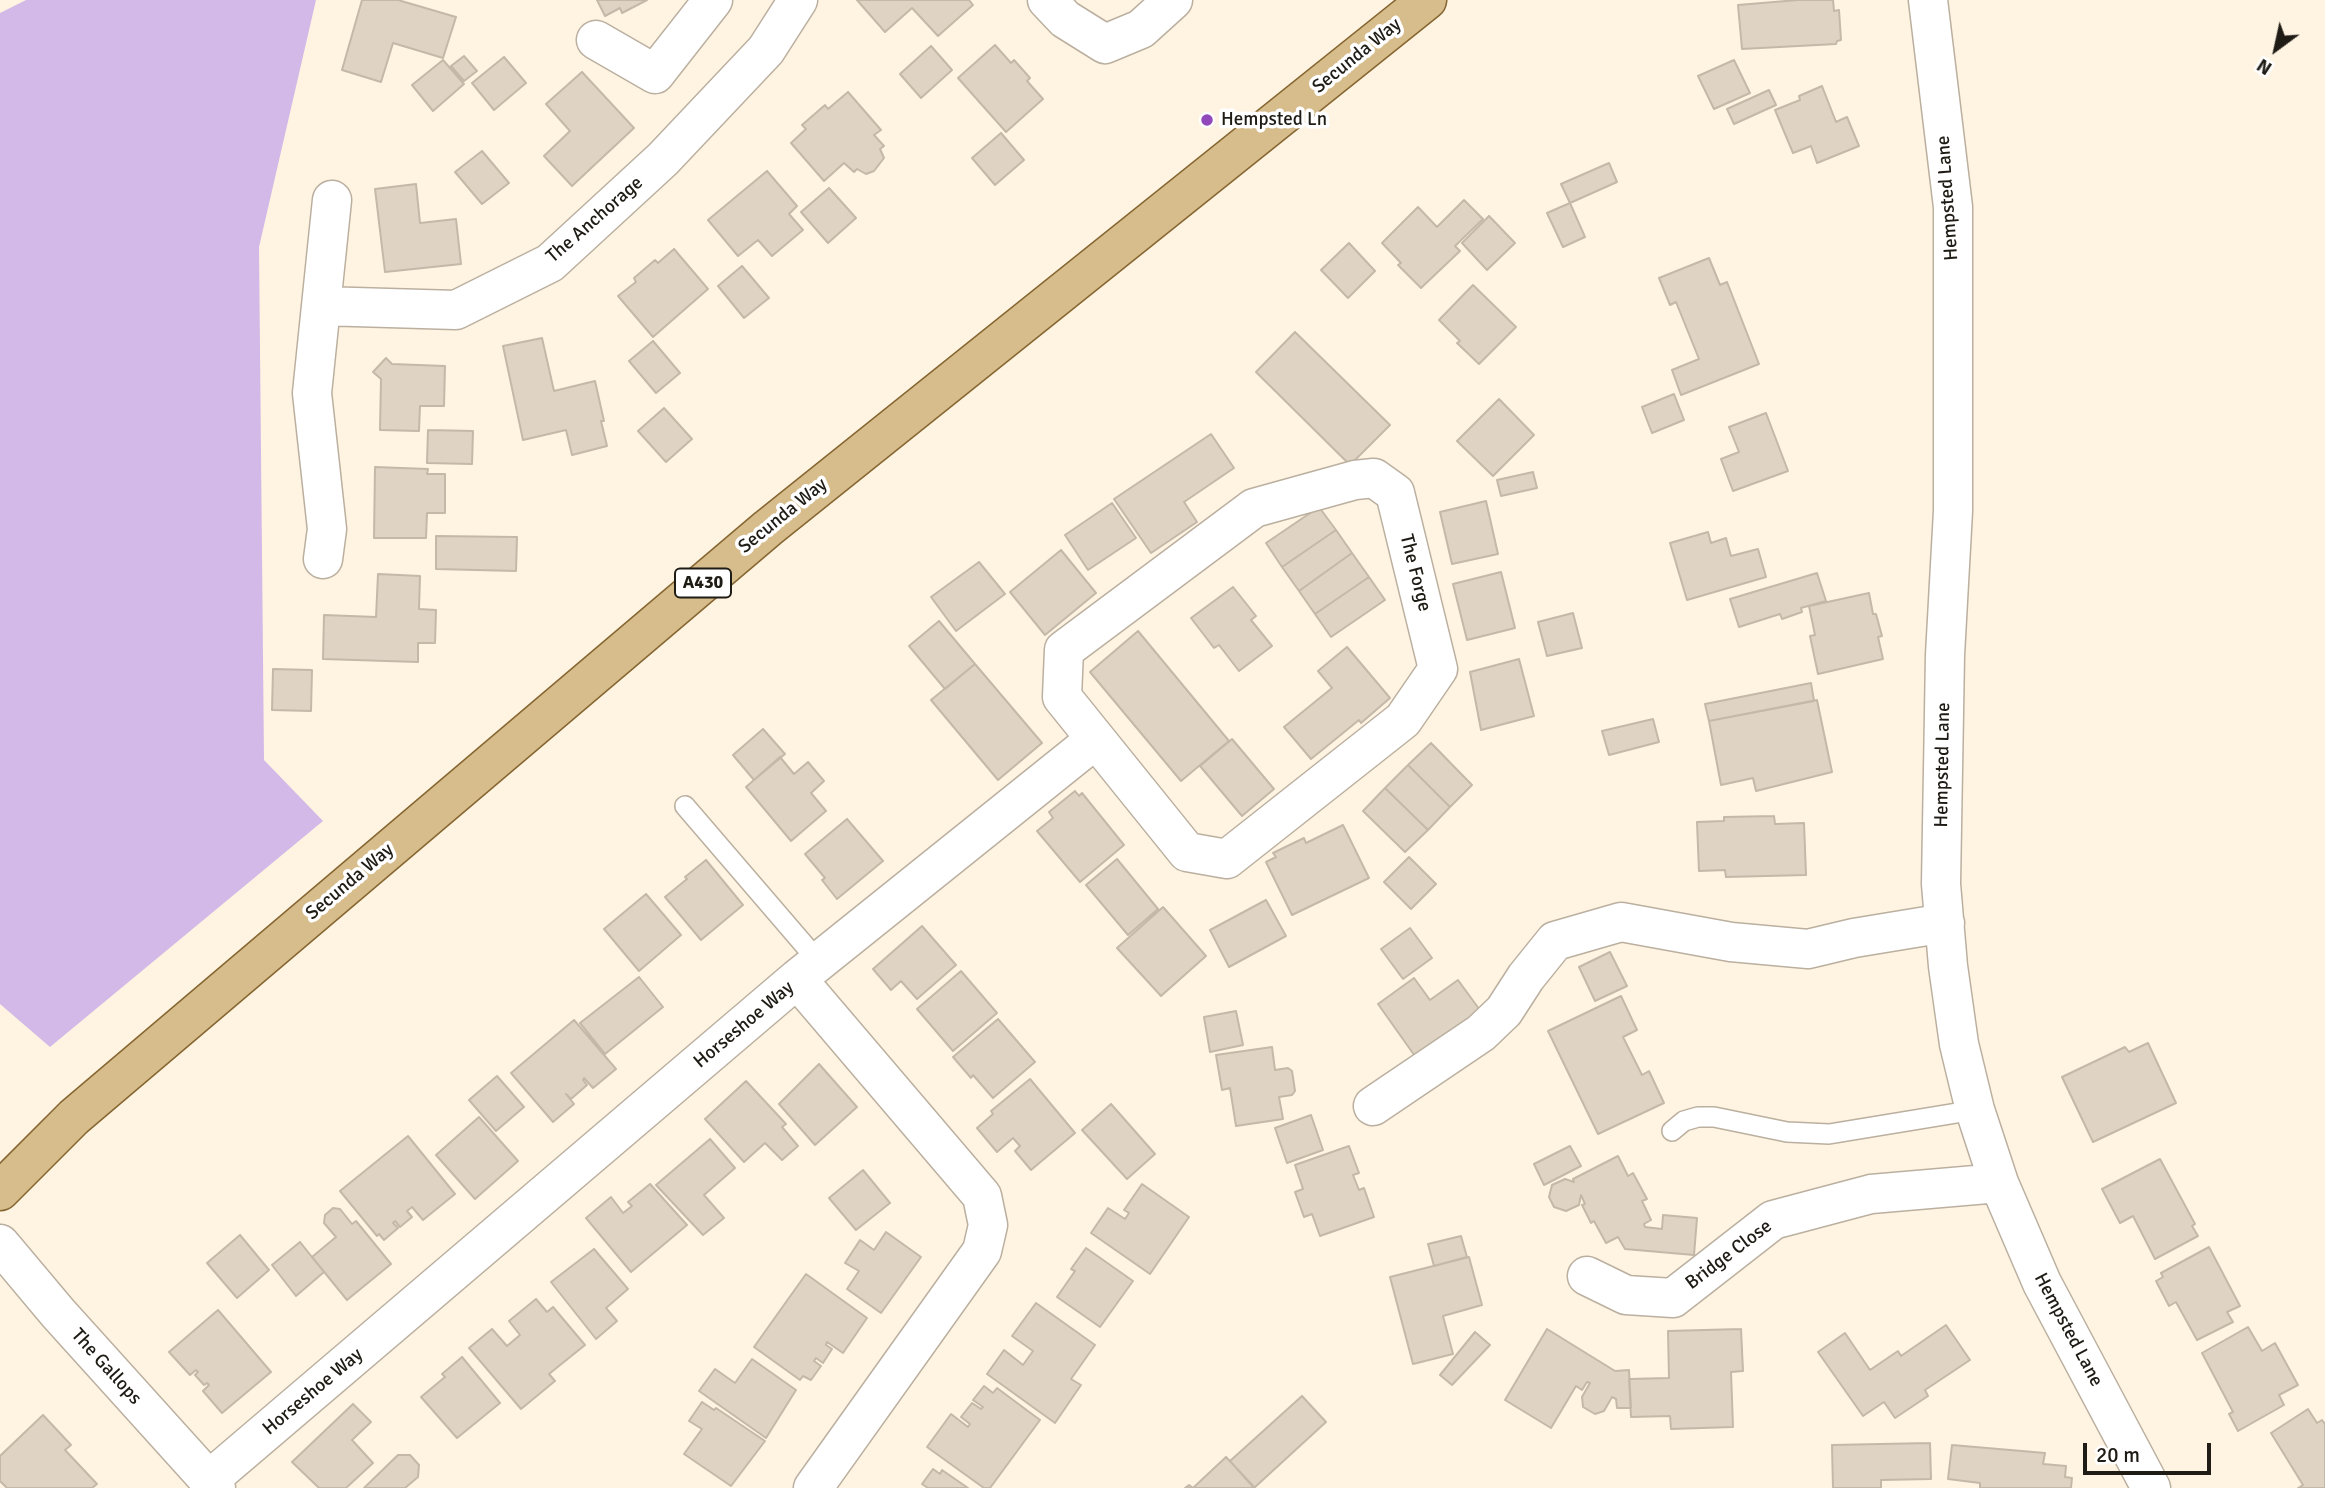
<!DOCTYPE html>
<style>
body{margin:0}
#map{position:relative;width:2325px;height:1488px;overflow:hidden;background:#fff3e2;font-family:Signika,sans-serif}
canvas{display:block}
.north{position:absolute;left:2241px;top:14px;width:70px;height:70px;-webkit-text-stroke:5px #fff;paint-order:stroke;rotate:213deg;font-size:19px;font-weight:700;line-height:28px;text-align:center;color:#1f1b15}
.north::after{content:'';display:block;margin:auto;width:24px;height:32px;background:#1f1b15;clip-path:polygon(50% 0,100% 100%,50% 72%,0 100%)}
.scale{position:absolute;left:2083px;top:1443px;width:128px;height:32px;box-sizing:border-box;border:4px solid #1f1b15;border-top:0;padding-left:9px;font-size:21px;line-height:24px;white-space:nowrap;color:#1f1b15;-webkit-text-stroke:5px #fff;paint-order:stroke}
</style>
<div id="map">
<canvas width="2325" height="1488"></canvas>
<div class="north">N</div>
<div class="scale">20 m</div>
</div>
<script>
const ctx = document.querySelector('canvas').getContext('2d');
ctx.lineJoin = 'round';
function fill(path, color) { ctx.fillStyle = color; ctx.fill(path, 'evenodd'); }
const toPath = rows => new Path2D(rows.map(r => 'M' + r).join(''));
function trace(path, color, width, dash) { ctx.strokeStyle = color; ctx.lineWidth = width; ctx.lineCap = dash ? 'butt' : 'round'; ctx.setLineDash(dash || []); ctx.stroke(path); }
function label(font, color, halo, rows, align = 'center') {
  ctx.font = font + ' Signika,sans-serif'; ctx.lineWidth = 7; ctx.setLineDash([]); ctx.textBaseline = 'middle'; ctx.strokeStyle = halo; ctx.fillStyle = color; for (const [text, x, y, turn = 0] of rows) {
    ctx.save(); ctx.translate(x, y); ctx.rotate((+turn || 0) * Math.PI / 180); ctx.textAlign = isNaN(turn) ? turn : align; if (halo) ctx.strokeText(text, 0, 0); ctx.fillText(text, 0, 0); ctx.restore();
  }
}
const forest = toPath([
 [26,0,316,0,259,247,264,760,323,821,50,1047,0,1004,0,13]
]);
const building = toPath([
 [362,0,398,0,456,17,443,58,393,43,381,82,342,70,362,0],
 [597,0,647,0,622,13,620,8,605,16,597,0],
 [857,0,969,0,973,5,938,36,912,8,885,32,857,0],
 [1798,0,1833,0,1834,11,1839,10,1841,40,1837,41,1836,44,1742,49,1738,5,1798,0],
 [995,45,1011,63,1014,60,1030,78,1027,81,1043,99,1006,132,958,78,995,45],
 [931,46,952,70,921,98,900,74,931,46],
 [464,56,477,71,464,81,451,66,464,56],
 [504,57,526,83,494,110,472,83,504,57],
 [443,60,464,84,433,111,412,85,443,60],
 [1734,60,1750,93,1714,109,1698,76,1734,60],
 [582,72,634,128,572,186,544,156,570,131,546,104,582,72],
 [1822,86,1836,122,1847,117,1859,146,1817,163,1811,146,1793,153,1775,110,1800,100,1799,96,1822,86],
 [1769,90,1776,105,1734,124,1727,109,1769,90],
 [848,92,881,130,874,135,884,146,880,149,884,158,874,171,866,174,857,169,854,172,844,163,824,181,791,143,806,129,802,125,825,105,828,109,848,92],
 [1001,133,1024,160,995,185,972,158,1001,133],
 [482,151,509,183,482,204,455,172,482,151],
 [1609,163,1617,182,1570,203,1561,184,1609,163],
 [767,171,797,206,789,214,803,230,772,256,758,240,738,256,708,220,767,171],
 [416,184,420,223,456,219,461,264,385,272,375,189,416,184],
 [829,188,856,218,828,243,801,212,829,188],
 [1464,200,1483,219,1455,246,1460,251,1421,288,1398,265,1401,263,1382,243,1418,207,1437,227,1464,200],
 [1570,203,1585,237,1563,247,1547,213,1570,203],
 [1489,216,1515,243,1487,270,1462,243,1489,216],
 [1349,243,1375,271,1348,298,1321,270,1349,243],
 [674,249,708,289,653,337,618,296,636,282,634,278,655,260,658,263,674,249],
 [1709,258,1720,285,1727,282,1759,364,1681,395,1672,370,1699,359,1676,302,1670,305,1659,278,1709,258],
 [742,266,769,298,744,318,718,286,742,266],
 [1473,285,1516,327,1479,364,1457,343,1460,341,1439,320,1473,285],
 [1295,332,1390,425,1350,465,1256,372,1295,332],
 [542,338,554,391,595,381,604,421,601,421,607,446,572,455,566,430,523,440,503,346,542,338],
 [653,341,680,373,656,393,629,361,653,341],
 [386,358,392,364,445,366,444,406,420,406,419,431,380,430,381,379,373,372,386,358],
 [1674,394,1684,420,1652,433,1642,407,1674,394],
 [1499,399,1534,435,1493,476,1457,441,1499,399],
 [664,408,692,439,666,462,638,431,664,408],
 [1766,413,1788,471,1733,491,1721,459,1739,452,1729,427,1766,413],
 [428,430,473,431,472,464,427,463,428,430],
 [1211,434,1234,468,1184,502,1197,522,1151,553,1114,499,1211,434],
 [375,467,428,469,427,474,445,474,445,513,427,513,426,538,374,538,375,467],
 [1533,472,1537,488,1501,496,1497,480,1533,472],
 [1486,501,1498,554,1452,564,1440,512,1486,501],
 [1112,503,1136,538,1088,570,1065,535,1112,503],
 [1319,507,1336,530,1282,567,1266,543,1319,507],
 [1336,530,1352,553,1299,591,1282,567,1336,530],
 [1708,532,1711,543,1726,538,1731,556,1758,549,1766,577,1687,600,1670,543,1708,532],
 [436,536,517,537,516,571,436,569,436,536],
 [1061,550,1096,593,1045,635,1010,592,1061,550],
 [1352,553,1369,577,1315,614,1299,591,1352,553],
 [979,562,1005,594,956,631,931,597,979,562],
 [1501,572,1515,628,1467,640,1453,584,1501,572],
 [1817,573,1826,601,1801,608,1802,612,1782,619,1780,614,1739,627,1730,599,1817,573],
 [378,574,420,576,419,609,436,610,435,643,418,643,418,662,323,659,324,615,376,617,378,574],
 [1369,577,1385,600,1331,637,1315,614,1369,577],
 [1233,587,1256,616,1251,620,1272,646,1239,671,1219,645,1214,648,1191,618,1233,587],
 [1869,593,1873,614,1876,614,1882,636,1878,637,1883,659,1818,674,1810,636,1815,635,1809,606,1869,593],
 [1573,613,1582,648,1547,656,1538,622,1573,613],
 [939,621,975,664,945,689,909,646,939,621],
 [1138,631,1229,741,1181,781,1090,672,1138,631],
 [1347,647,1390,698,1361,723,1359,720,1311,759,1284,727,1332,688,1318,671,1347,647],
 [1519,659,1534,716,1481,730,1470,672,1519,659],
 [975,664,1042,743,998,780,931,700,975,664],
 [273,669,312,670,311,711,272,710,273,669],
 [1811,683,1814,701,1709,721,1705,704,1811,683],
 [1817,700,1832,772,1756,791,1753,778,1721,785,1709,721,1817,700],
 [1653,719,1659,742,1609,755,1602,731,1653,719],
 [763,729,785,754,754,780,733,755,763,729],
 [1232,739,1274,789,1242,816,1200,766,1232,739],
 [1431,743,1472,785,1450,807,1408,765,1431,743],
 [780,757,794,774,808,762,824,781,811,793,826,811,791,841,746,787,780,757],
 [1408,765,1450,807,1428,830,1385,788,1408,765],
 [1385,788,1428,830,1405,852,1363,811,1385,788],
 [1075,791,1079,796,1082,793,1124,845,1080,882,1037,831,1053,818,1049,812,1075,791],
 [1774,816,1775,824,1804,823,1806,875,1726,877,1725,870,1699,871,1697,822,1724,821,1724,817,1774,816],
 [847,819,883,861,837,899,822,880,825,878,805,854,847,819],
 [1343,825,1369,878,1292,915,1266,862,1276,857,1273,853,1304,838,1306,843,1343,825],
 [1409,857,1436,884,1411,909,1384,882,1409,857],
 [1117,859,1158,909,1128,935,1086,885,1117,859],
 [706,860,743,905,701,940,665,897,687,879,685,877,706,860],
 [646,894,681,935,639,971,604,929,646,894],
 [1266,900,1286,936,1229,967,1210,930,1266,900],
 [1163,907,1206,956,1161,996,1117,948,1163,907],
 [922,926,956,965,917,999,901,981,891,990,873,969,922,926],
 [1410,928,1432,958,1403,979,1381,949,1410,928],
 [1610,952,1627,986,1595,1001,1579,967,1610,952],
 [961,971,997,1013,953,1051,917,1009,961,971],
 [639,977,663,1007,605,1054,580,1023,639,977],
 [1414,978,1430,1000,1458,980,1482,1013,1417,1059,1378,1004,1414,978],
 [1621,996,1637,1030,1623,1037,1642,1075,1649,1071,1664,1103,1598,1134,1548,1031,1621,996],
 [1236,1011,1243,1045,1210,1052,1204,1017,1236,1011],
 [998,1019,1035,1062,993,1098,973,1075,971,1078,953,1057,998,1019],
 [574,1020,616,1069,593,1088,584,1078,583,1080,587,1085,571,1099,566,1094,574,1104,553,1122,511,1073,574,1020],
 [2148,1043,2176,1103,2093,1142,2062,1077,2125,1047,2129,1052,2148,1043],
 [1272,1047,1275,1070,1288,1068,1292,1071,1295,1091,1292,1095,1279,1097,1283,1119,1236,1126,1230,1088,1222,1090,1216,1055,1272,1047],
 [819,1064,857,1107,815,1145,779,1104,819,1064],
 [497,1076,524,1107,496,1131,469,1100,497,1076],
 [1030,1079,1075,1133,1031,1170,1015,1151,1020,1146,1013,1138,997,1152,977,1128,993,1114,991,1111,1030,1079],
 [746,1081,786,1124,782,1127,798,1146,782,1160,765,1143,744,1162,705,1119,746,1081],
 [1111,1104,1155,1154,1127,1179,1082,1130,1111,1104],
 [1311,1115,1323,1150,1287,1163,1275,1128,1311,1115],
 [479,1117,518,1161,475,1199,436,1155,479,1117],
 [408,1136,455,1194,423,1220,412,1207,407,1211,412,1217,400,1227,395,1221,393,1223,398,1228,384,1240,379,1234,377,1236,340,1191,408,1136],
 [710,1139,735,1168,704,1195,724,1218,703,1235,656,1185,710,1139],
 [1349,1146,1359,1173,1353,1175,1359,1190,1364,1188,1374,1217,1320,1236,1312,1214,1304,1217,1295,1192,1303,1189,1295,1165,1349,1146],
 [1570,1146,1581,1166,1544,1185,1534,1164,1570,1146],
 [1618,1156,1628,1176,1633,1173,1647,1199,1642,1201,1651,1220,1644,1224,1645,1227,1662,1229,1663,1215,1697,1218,1694,1255,1625,1249,1618,1237,1606,1243,1594,1221,1591,1223,1582,1205,1585,1204,1581,1195,1579,1205,1566,1211,1554,1207,1549,1197,1552,1185,1565,1179,1574,1182,1573,1179,1618,1156],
 [2160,1159,2195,1224,2192,1226,2198,1236,2155,1259,2133,1216,2120,1223,2102,1189,2160,1159],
 [863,1170,890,1203,856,1230,829,1198,863,1170],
 [650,1184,687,1225,631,1272,586,1218,611,1197,623,1213,632,1206,628,1202,650,1184],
 [1142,1184,1189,1217,1150,1274,1091,1233,1108,1208,1125,1219,1129,1213,1124,1210,1142,1184],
 [333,1208,340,1209,352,1224,356,1221,391,1264,347,1300,312,1257,336,1237,324,1223,325,1215,333,1208],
 [886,1232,921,1257,881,1313,847,1289,859,1271,845,1263,860,1240,874,1250,886,1232],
 [240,1235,269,1270,237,1298,207,1263,240,1235],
 [1461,1236,1467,1257,1434,1266,1428,1244,1461,1236],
 [300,1242,324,1272,296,1296,272,1265,300,1242],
 [2209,1247,2240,1306,2227,1312,2233,1322,2197,1340,2176,1302,2169,1306,2156,1281,2163,1277,2161,1273,2209,1247],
 [1086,1248,1133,1281,1100,1327,1057,1297,1075,1271,1071,1269,1086,1248],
 [594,1249,628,1289,606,1308,617,1321,596,1339,551,1282,594,1249],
 [1469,1257,1482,1305,1443,1316,1453,1354,1413,1364,1390,1277,1469,1257],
 [806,1274,867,1318,843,1353,827,1342,826,1345,832,1349,823,1363,816,1358,814,1361,821,1366,811,1380,803,1376,800,1380,754,1347,806,1274],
 [536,1299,547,1312,553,1307,585,1345,549,1374,555,1381,521,1409,469,1348,492,1329,507,1346,520,1335,509,1321,536,1299],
 [1036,1303,1095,1345,1071,1379,1081,1385,1055,1423,987,1374,1004,1350,1023,1365,1033,1351,1012,1336,1036,1303],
 [218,1310,271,1372,222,1413,203,1391,209,1385,207,1383,204,1385,195,1375,198,1372,196,1370,190,1375,169,1352,218,1310],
 [1946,1325,1970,1360,1925,1390,1928,1396,1895,1418,1884,1402,1863,1416,1818,1352,1845,1333,1870,1370,1898,1351,1901,1356,1946,1325],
 [2248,1327,2262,1351,2275,1343,2298,1385,2279,1395,2284,1405,2238,1431,2229,1414,2233,1412,2202,1353,2248,1327],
 [1547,1329,1615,1371,1629,1370,1631,1408,1617,1408,1616,1399,1612,1397,1604,1411,1595,1414,1583,1407,1582,1397,1590,1383,1587,1382,1582,1390,1576,1386,1551,1428,1505,1400,1547,1329],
 [1741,1329,1743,1371,1731,1372,1733,1427,1671,1429,1670,1416,1631,1417,1629,1379,1669,1378,1668,1331,1741,1329],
 [1475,1332,1490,1345,1452,1385,1440,1375,1475,1332],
 [462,1357,500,1403,457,1438,421,1397,445,1377,442,1374,462,1357],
 [752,1359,796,1390,766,1438,699,1391,715,1369,735,1383,752,1359],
 [984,1386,993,1393,997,1388,1040,1420,990,1488,984,1488,927,1447,951,1414,968,1427,970,1424,961,1417,972,1403,981,1409,983,1407,973,1400,984,1386],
 [1302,1396,1326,1422,1254,1488,1230,1461,1302,1396],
 [702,1402,714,1410,716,1408,765,1441,731,1486,684,1454,702,1429,689,1421,702,1402],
 [353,1404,371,1422,352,1440,373,1463,346,1488,319,1488,292,1462,353,1404],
 [2308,1409,2317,1423,2322,1420,2325,1424,2325,1488,2298,1488,2303,1485,2271,1433,2308,1409],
 [43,1415,71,1445,65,1450,97,1484,92,1488,7,1488,0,1481,0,1456,43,1415],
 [1930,1443,1931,1479,1881,1480,1881,1488,1833,1488,1832,1445,1930,1443],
 [1952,1445,2045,1453,2043,1464,2066,1466,2065,1477,2072,1478,2071,1488,1980,1488,1980,1483,1948,1479,1952,1445],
 [398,1455,410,1455,419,1465,418,1477,405,1488,364,1488,398,1455],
 [1226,1457,1255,1488,1185,1488,1189,1485,1193,1488,1226,1457],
 [933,1469,940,1474,942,1470,968,1488,928,1488,922,1484,933,1469]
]);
const lane = toPath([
 [685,806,819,962],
 [1672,1131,1684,1121,1698,1117,1714,1117,1787,1132,1829,1134,1975,1110]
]);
const street = toPath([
 [1047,0,1065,19,1105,44,1141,29,1173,0],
 [1928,0,1953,207,1953,511,1945,655,1941,884,1948,966,1959,1044,1975,1110,1999,1183,2042,1283,2151,1488],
 [596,40,655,74,713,0],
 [321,306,332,200],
 [1374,478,1395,493,1438,669,1403,720,1227,859,1187,852,1062,697,1064,650,1254,508,1355,480,1374,478],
 [323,559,327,529,312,393,321,306,456,310,550,263,663,159,766,50,798,0],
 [797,979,982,1196,988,1225,982,1251,813,1488],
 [1373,1106,1481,1033,1504,1011,1526,977,1555,941,1621,922,1731,942,1808,949,1854,938,1945,923],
 [0,1244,58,1313,216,1488],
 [1587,1276,1626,1295,1673,1298,1773,1220,1871,1194,1999,1183],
 [209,1480,797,979,1096,739]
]);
const primary = toPath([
 [0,1191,74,1117,768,528,1427,0]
]);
const markers = [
 [1207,120,7,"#9048bb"]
];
const shields = [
 [703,583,56]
];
const shieldNames = [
 ["A430",703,583]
];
const streetNames = [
 ["Secunda Way",1357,56,-39],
 ["Hempsted Lane",1948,198,-94],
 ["The Anchorage",595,220,-41],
 ["Secunda Way",783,516,-39],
 ["The Forge",1415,573,76],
 ["Hempsted Lane",1943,765,-89],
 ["Secunda Way",350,882,-40],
 ["Horseshoe Way",744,1025,-40],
 ["Bridge Close",1729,1255,-37],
 ["Hempsted Lane",2068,1330,62],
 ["The Gallops",106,1367,48],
 ["Horseshoe Way",313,1392,-40]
];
const poiNames = [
 ["Hempsted Ln",1221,120]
];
fill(forest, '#d3b9e7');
fill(building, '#dfd4c3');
trace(building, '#c4b9a9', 2);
trace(lane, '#bbb0a0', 22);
trace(street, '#bbb0a0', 41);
trace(primary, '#856630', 41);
trace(lane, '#fff', 19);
trace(street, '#fff', 38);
trace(primary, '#d7bc8c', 38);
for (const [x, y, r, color] of markers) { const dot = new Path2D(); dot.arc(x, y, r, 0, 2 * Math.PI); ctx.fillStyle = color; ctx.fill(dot); trace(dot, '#fff', 2.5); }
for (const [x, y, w] of shields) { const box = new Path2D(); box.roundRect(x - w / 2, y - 14.5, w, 29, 5); ctx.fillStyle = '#fff'; ctx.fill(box); trace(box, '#1f1b15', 2); }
label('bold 18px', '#1f1b15', null, shieldNames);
label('19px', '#1f1b15', '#fff', streetNames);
label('19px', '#1f1b15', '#fff', poiNames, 'left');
</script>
